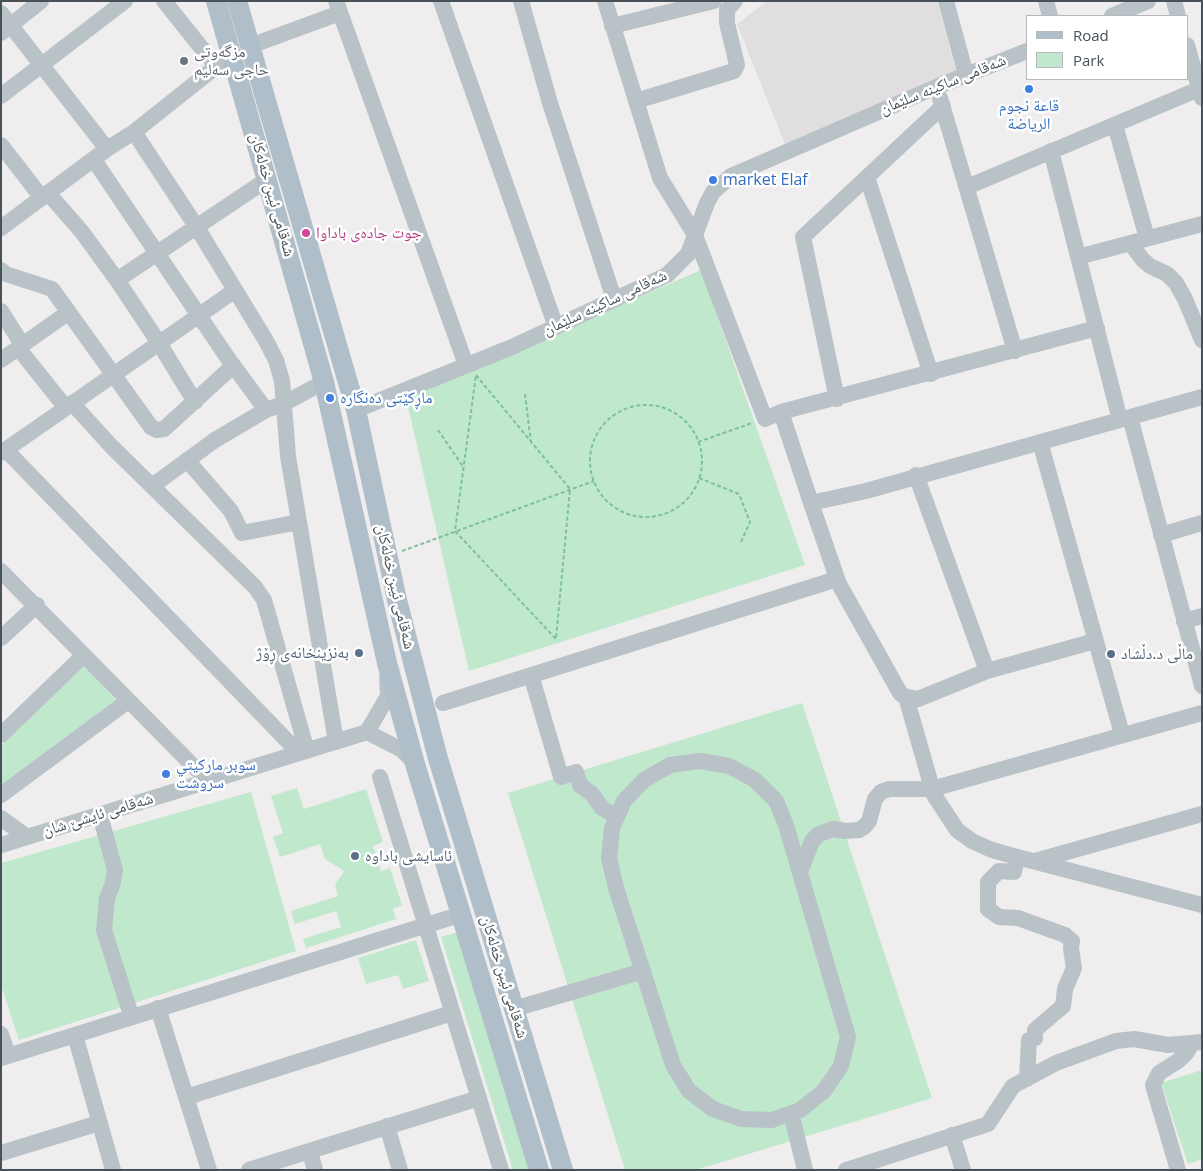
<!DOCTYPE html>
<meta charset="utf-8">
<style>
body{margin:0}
#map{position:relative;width:1203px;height:1171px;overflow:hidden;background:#efeded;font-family:"Open Sans",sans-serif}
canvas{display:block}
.frame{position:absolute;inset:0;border:2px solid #475157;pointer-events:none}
.legend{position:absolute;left:1026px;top:15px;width:162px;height:65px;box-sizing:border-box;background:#fff;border:1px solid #b5b9bc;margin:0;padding:6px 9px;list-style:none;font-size:15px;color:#475157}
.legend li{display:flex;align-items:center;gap:10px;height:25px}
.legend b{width:25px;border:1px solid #b5b9bc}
</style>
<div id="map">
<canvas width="1203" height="1171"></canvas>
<div class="frame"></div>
<ul class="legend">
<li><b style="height:6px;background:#afbec8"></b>Road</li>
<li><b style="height:14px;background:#bfe8cc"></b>Park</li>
</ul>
</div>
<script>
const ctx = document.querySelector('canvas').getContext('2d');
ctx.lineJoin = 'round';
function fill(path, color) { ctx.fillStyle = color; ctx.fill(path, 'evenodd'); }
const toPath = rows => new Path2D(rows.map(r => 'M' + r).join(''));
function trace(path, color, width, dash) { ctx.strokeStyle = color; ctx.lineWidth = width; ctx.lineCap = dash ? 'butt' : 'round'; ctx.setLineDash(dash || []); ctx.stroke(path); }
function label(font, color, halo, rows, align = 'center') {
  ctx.font = font + ' "Open Sans","Noto Naskh Arabic",sans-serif'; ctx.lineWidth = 5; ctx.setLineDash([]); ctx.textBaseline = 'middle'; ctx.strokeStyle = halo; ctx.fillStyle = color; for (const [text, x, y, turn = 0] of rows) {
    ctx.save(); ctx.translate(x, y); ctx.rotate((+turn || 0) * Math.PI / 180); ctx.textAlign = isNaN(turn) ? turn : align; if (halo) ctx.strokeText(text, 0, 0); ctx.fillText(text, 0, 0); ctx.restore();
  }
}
const education = toPath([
 [767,1,937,1,957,74,785,144,737,24]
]);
const green = toPath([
 [701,270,805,565,469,671,406,398],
 [83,665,117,701,1,787,1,746],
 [802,703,932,1098,696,1170,625,1170,508,793],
 [297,788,304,809,366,789,383,842,373,846,381,871,390,868,402,905,393,909,396,919,306,948,303,939,341,927,336,911,295,924,291,911,338,896,335,885,344,871,325,859,320,844,280,857,273,837,283,833,271,796],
 [251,792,296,951,19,1040,1,985,1,863],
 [461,931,534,1170,513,1170,441,937],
 [416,940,429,981,403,989,398,975,366,984,358,958],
 [1202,1070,1202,1159,1188,1164,1161,1083]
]);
const path = toPath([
 [476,375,570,489,556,639,455,531,476,375],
 [525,394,531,443],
 '590 461a56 56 0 1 1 112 0a56 56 0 1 1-112 0Z',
 [438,430,464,468],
 [698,442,752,423],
 [699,478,739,494,750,522,741,542],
 [402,551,594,481]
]);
const minor = toPath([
 [164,1,216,66],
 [336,1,466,365],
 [441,1,556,327],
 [521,1,550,103,614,299],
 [605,1,660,178,695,235,765,419,781,412,1097,328],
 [946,1,966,75],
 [1046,1,1050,16],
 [1174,1,1178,16],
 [1,13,107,149],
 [1112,16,1148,1],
 [612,26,714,1],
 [1,33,41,1],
 [1187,45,1202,98],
 [250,46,340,13],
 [1,96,125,1],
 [940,98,1015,351],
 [636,101,734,71,737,65,727,23,727,10,735,1],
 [1115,125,1147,238],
 [134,132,196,226,265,339,276,360,282,381,288,456,336,742],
 [1,145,42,198],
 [1051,151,1120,420],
 [94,160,227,357,266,410,283,404,324,382],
 [867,177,931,374],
 [967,187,1199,89],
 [48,193,82,232,117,280,159,343,195,402],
 [1,228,107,149,134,132,232,54],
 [1130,243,1143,260,1150,266,1167,274,1176,283,1185,299,1202,340],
 [1078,257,1202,224],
 [1,270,6,274,52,289,151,427,157,430,164,429,233,366],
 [117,280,268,179],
 [1,311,23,346],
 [19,349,66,408],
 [1,360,69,312],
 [837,399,803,237,943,106],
 [72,403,111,446,255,587,264,600,307,751],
 [356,410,512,347,667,275,688,254,707,203,713,192,731,176,936,87,1027,51],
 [781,412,811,503,866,491,1202,397],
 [1130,417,1202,686],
 [1040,442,1122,734],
 [6,450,299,753],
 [1,453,234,291],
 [187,460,231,511,242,533,299,522],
 [916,475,987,671],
 [152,486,215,440,266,410],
 [811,503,839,584,900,693,906,697,918,699,987,671,1095,641],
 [1161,535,1202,523],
 [1,571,208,781],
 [1184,621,1202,616],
 [1,638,37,605],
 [531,675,561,777,576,772,580,785,592,794,602,808,617,817],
 [906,697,934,795,957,830,972,841,992,850,1017,857,1202,905],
 [443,703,837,579],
 [367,732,402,750,415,763],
 [1,735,84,655],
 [700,761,729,766,755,780,776,801,786,825,848,1037,841,1066,824,1091,800,1110,772,1120,741,1119,713,1109,689,1091,673,1065,616,888,609,858,612,828,624,801,644,780,670,765,700,761],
 [380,777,501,1170],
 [1,795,128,701],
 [100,815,115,870,112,886,107,898,104,930,131,1015],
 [1,818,27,837],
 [1,845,367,732,388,696,387,678],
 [1017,857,1014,872,999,871,988,882,988,909,999,917,1018,918,1065,935,1072,941,1071,949,1074,968,1065,989,1063,1006,1035,1030,1035,1038,1029,1040,1027,1079],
 [1035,861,1202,814],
 [800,872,812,841,819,834,833,829,845,831,859,830,865,826,869,821,875,799,881,792,889,789,932,789,1202,713],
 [158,1008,209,1170],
 [514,1009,643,971],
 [1,1034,8,1056],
 [75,1035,113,1170],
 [1,1058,462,914],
 [187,1097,452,1013],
 [791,1113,805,1170],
 [387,1126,400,1170],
 [952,1135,963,1170],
 [310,1152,315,1170],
 [1,1153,99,1123],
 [249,1170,479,1098],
 [846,1170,988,1124,1013,1086,1056,1063,1116,1041,1134,1039,1168,1045,1202,1042],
 [1178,1170,1153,1085,1159,1073,1178,1061,1187,1052,1192,1043]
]);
const major = toPath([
 [216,1,324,382,387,663,415,764,539,1170],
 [237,1,356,410,397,600,437,755,563,1170]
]);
const markers = [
 [184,61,5,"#6b7280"],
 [1029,89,5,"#3f7fe0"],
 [713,180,5,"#3f7fe0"],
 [306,233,5,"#d1479c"],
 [330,398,5,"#3f7fe0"],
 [359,653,5,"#5c6f8a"],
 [1111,654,5,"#5c6f8a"],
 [166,774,5,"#3f7fe0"],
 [355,856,5,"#5c6f8a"]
];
const worshipNames = [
 ["مزگەوتی",194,52],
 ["حاجی سەلیم",194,70]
];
const streetNames = [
 ["شەقامی ساکینە سلێمان",943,85,-22],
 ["شەقامی ئیبن خەلەکان",272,195,74],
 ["شەقامی ساکینە سلێمان",605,303,-25],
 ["شەقامی ئیبن خەلەکان",395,587,77],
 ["شەقامی ئایشێ شان",98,815,-17],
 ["شەقامی ئیبن خەلەکان",504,977,73]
];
const shopNames = [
 ["قاعة نجوم",1029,106,"center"],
 ["الرياضة",1029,124,"center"],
 ["market Elaf",723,180],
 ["ماڕكێتی دەنگارە",340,398],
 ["سوبر ماركيتي",176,765],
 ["سروشت",176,783]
];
const hotelNames = [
 ["جوت جادەی باداوا",316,233]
];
const serviceNames = [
 ["بەنزینخانەی ڕۆژ",349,653,"right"],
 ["ماڵی د.دڵشاد",1121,654],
 ["ئاسايشى باداوه",365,856]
];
fill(education, '#e0dede');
fill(green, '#bfe8cc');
trace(path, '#7cc19a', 2, [4, 2.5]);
trace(minor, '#b9c2c7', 16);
trace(major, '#afbec8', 20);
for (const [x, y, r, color] of markers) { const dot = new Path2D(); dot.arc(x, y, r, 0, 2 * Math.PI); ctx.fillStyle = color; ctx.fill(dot); trace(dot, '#fff', 2); }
label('16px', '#5b616d', '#fff', worshipNames, 'left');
label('16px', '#475157', '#fff', streetNames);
label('16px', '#366cbe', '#fff', shopNames, 'left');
label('16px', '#b23c85', '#fff', hotelNames, 'left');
label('16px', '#4e5e75', '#fff', serviceNames, 'left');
</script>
